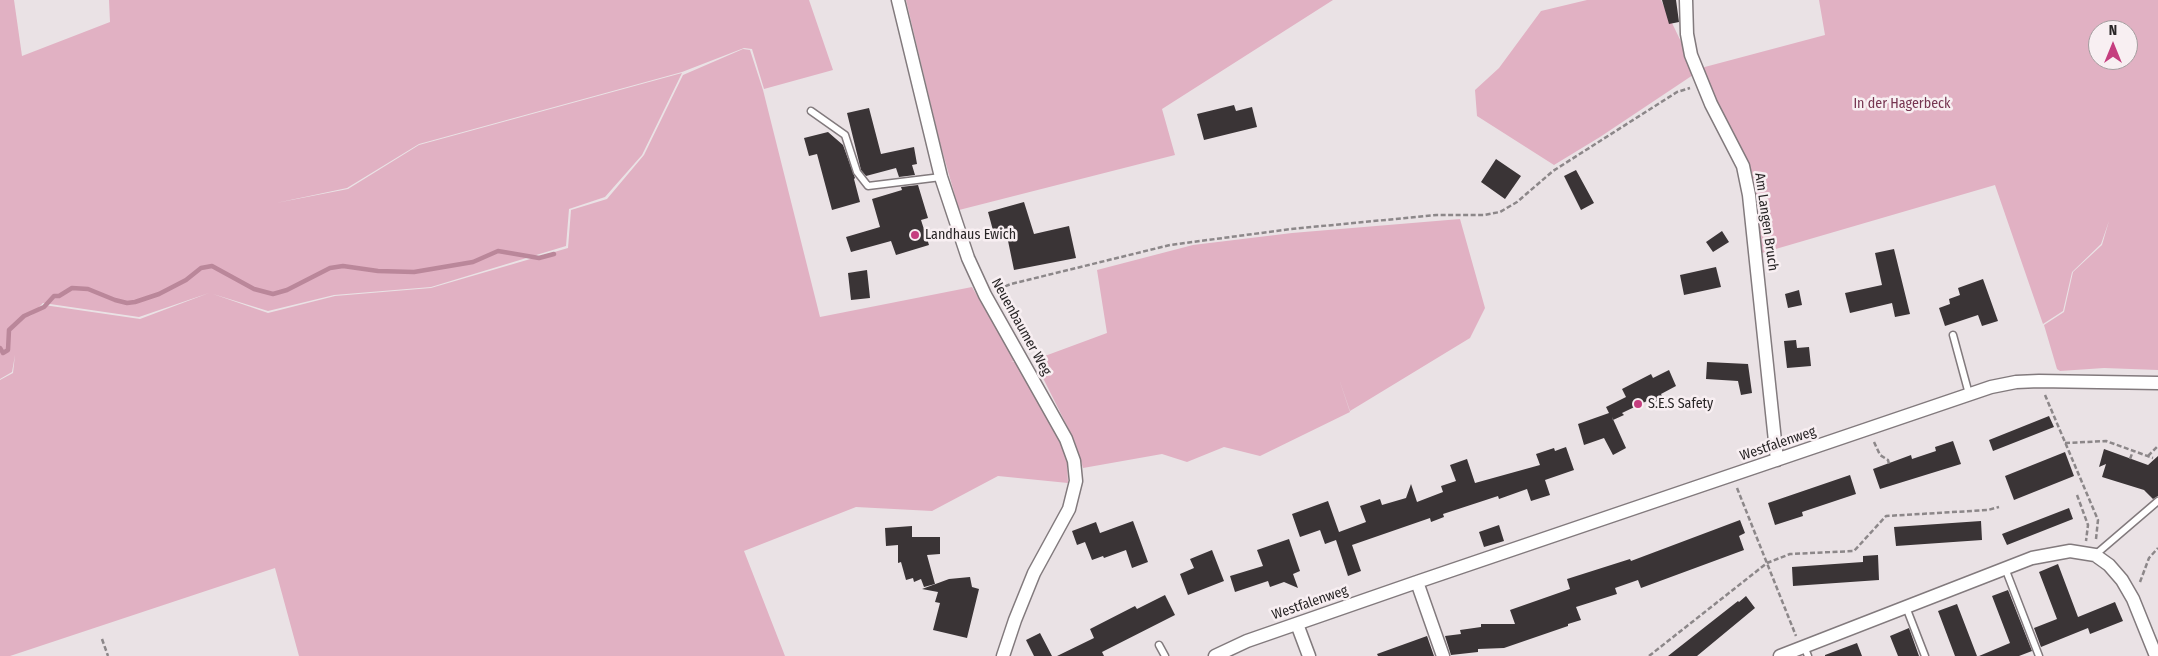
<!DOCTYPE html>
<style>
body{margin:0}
#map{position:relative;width:2158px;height:656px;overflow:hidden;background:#eae2e5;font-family:"Fira Sans Condensed",sans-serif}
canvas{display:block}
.north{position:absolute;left:2088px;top:20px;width:50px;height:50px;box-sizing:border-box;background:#f8eff2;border:1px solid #a59ea0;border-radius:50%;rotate:0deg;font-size:14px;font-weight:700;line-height:20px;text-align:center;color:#282526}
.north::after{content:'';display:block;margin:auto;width:18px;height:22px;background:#c53e7f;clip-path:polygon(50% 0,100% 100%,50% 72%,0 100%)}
</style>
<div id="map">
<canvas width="2158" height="656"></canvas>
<div class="north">N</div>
</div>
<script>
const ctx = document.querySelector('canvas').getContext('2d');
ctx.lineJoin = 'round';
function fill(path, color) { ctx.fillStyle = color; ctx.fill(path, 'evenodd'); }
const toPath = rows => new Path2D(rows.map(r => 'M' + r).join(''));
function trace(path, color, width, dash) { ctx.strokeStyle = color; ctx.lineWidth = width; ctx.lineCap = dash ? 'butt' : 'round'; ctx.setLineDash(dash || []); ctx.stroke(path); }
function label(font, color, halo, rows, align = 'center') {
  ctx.font = font + ' "Fira Sans Condensed",sans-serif'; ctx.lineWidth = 5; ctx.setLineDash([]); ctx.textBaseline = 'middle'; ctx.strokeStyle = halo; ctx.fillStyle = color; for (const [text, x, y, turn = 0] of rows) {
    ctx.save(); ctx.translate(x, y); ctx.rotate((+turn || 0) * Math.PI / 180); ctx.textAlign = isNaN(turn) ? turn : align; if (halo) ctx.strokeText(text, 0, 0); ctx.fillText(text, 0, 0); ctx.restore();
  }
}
const green = toPath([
 [0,0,14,0,22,56,110,22,109,0,809,0,833,70,764,89,752,49,744,48,682,72,419,144,347,188,276,203,348,189,419,145,682,73,642,155,605,197,569,209,566,246,431,287,334,295,268,311,213,294,268,313,335,296,431,288,568,248,571,210,607,199,644,155,683,75,743,49,750,50,763,90,820,317,972,287,1015,361,1011,362,1016,362,1061,439,1067,461,1068,483,998,476,932,511,856,507,744,551,785,656,299,656,275,568,10,656,0,656,0,380,13,373,15,355,12,372,0,379],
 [209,293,140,319,44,305,29,317,43,303,139,317],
 [906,0,1333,0,1162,109,1175,155,959,210,940,143],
 [1587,0,1661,0,1696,73,1600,137,1554,165,1477,116,1475,90,1499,68,1541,11],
 [1819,0,2158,0,2158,370,2104,368,2060,371,2057,369,2044,325,2064,312,2073,272,2102,245,2109,221,2101,244,2072,272,2063,311,2043,324,1995,185,1762,253,1758,218,1749,180,1701,68,1825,35],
 [2098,30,2128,30,2128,60,2098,60],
 [1460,219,1485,308,1470,338,1350,411,1339,379,1350,412,1260,456,1224,447,1187,462,1162,454,1083,468,1074,440,1034,360,1107,333,1097,270,1193,245,1292,233]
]);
const stream = toPath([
 [0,348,3,353,8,350,9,330,24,316,44,307,54,296,59,296,72,288,88,289,115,300,127,303,135,302,159,294,186,280,201,268,212,266,254,289,273,294,287,290,330,268,343,266,378,271,414,272,473,262,498,251,539,258,554,254]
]);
const building = toPath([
 [1662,0,1676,0,1679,22,1669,24],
 [1234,105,1236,111,1252,107,1257,127,1204,140,1197,114],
 [869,108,881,154,914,147,917,164,912,165,915,175,899,177,896,168,866,176,861,170,847,113],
 [828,132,843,145,855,178,854,179,860,202,832,210,817,154,809,156,804,138],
 [1496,159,1521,176,1505,199,1481,182],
 [1576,170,1594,203,1581,210,1564,176],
 [918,185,928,218,921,220,929,245,896,255,891,241,851,252,846,237,880,227,872,199,902,190,901,187],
 [1024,202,1034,234,1069,226,1076,258,1014,270,1006,231,994,234,988,212],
 [1722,231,1729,242,1713,252,1706,242],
 [1894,249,1910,314,1895,317,1892,303,1850,313,1845,293,1882,285,1875,253],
 [1716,267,1721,287,1684,295,1680,275],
 [867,270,870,298,851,300,848,273],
 [1983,279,1998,321,1982,326,1978,315,1945,326,1939,308,1950,304,1949,299,1960,295,1958,288],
 [1799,290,1802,305,1788,308,1785,294],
 [1796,340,1797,348,1809,347,1811,366,1787,368,1784,341],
 [1707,362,1748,364,1752,393,1741,395,1738,381,1706,379],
 [1669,370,1676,386,1661,394,1663,398,1651,404,1649,400,1622,413,1624,415,1613,420,1612,417,1626,448,1613,455,1604,438,1584,445,1578,424,1609,413,1606,407,1626,397,1622,389,1651,374,1653,378],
 [2049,416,2054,427,1993,451,1989,440],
 [1953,441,1961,464,1880,489,1873,469,1911,455,1912,459,1936,451,1935,447],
 [1566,447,1574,470,1545,480,1550,495,1531,501,1527,489,1499,499,1498,496,1443,514,1444,517,1431,522,1430,518,1352,545,1361,571,1348,576,1336,540,1325,544,1320,530,1300,537,1292,514,1328,501,1339,532,1366,522,1360,506,1380,499,1382,505,1406,498,1411,484,1417,502,1443,492,1441,486,1456,481,1450,465,1467,459,1475,483,1540,465,1536,454,1554,448,1555,451],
 [2104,449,2148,465,2158,456,2158,496,2153,499,2144,490,2102,477,2106,464,2099,467],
 [2065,452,2074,476,2014,500,2005,476],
 [1850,475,1856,494,1802,512,1803,516,1775,525,1768,503],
 [2069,508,2073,519,2007,545,2002,534],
 [1740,520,1745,533,1739,536,1744,550,1641,588,1638,580,1615,588,1617,594,1576,607,1581,620,1568,624,1568,626,1504,648,1478,649,1478,652,1451,655,1445,636,1461,634,1460,630,1481,627,1481,624,1515,624,1510,610,1570,589,1567,579,1630,559,1631,561],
 [1133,521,1148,562,1132,568,1126,550,1104,558,1103,556,1092,560,1085,542,1077,545,1072,531,1096,522,1100,533],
 [1981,521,1982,540,1896,546,1894,527],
 [1499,525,1504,541,1484,547,1479,532],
 [912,526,912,537,940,537,940,554,927,555,935,584,924,587,921,579,914,582,913,578,906,580,901,562,898,563,898,545,886,546,885,528],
 [1289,539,1300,571,1293,574,1298,588,1284,582,1270,587,1268,581,1235,592,1230,576,1263,566,1257,550],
 [1212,550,1224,581,1188,595,1180,574,1194,568,1190,559],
 [1878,555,1879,580,1793,586,1792,567,1863,562,1863,556],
 [2058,564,2078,617,2115,602,2123,621,2090,634,2088,628,2041,647,2034,628,2057,619,2039,572],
 [970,577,972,587,979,589,967,638,933,630,940,603,935,602,938,592,922,589,949,579],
 [2008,590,2032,651,2019,656,1979,656,2010,643,1992,596],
 [1165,595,1175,615,1102,652,1104,656,1057,656,1094,638,1090,629,1135,606,1137,609],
 [1746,596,1755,608,1697,656,1668,656,1738,601,1739,602],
 [1957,604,1977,656,1955,656,1938,611],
 [1909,628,1919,656,1898,656,1890,636],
 [1040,633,1052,656,1034,656,1026,640],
 [1427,636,1434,656,1378,656,1377,654],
 [1857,643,1862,656,1825,656,1825,655]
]);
const path = toPath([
 [998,289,1011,284,1170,245,1291,229,1437,215,1484,215,1500,212,1517,202,1553,171,1677,92,1690,88],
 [2045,395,2098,520,2096,539],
 [1874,442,1880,455,1888,460,1889,464],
 [2065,443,2106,441,2153,458],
 [2148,456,2158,446],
 [2130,459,2133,451],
 [1737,488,1796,636],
 [2077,495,2088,525,2086,541],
 [2140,582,2149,558,2158,548],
 [102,639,108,656],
 [1649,656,1767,563,1790,554,1854,551,1886,516,1988,510,1999,507]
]);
const service = toPath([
 [811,111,845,135,857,172,868,186,941,177],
 [1953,335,1969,394],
 [2095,555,2158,501],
 [2005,568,2039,656],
 [1906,607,1925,656],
 [1159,645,1165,656],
 [1804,646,1808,656]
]);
const minor = toPath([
 [898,0,941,177,968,258,985,295,1066,439,1074,461,1076,481,1069,509,1034,573,1015,620,1003,656],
 [1686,0,1687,34,1691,55,1711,104,1743,166,1749,195,1777,460],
 [1417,582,1443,656],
 [1297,624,1309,656],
 [1215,656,1247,641,1417,582,1991,387,2016,382,2039,381,2158,383],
 [1780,656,2032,558,2070,551,2095,555,2109,565,2122,580,2133,599,2156,656]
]);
const markers = [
 [915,235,5,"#c53e7f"],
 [1638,404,5,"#c53e7f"]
];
const parkNames = [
 ["In der Hagerbeck",1902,104]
];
const streetNames = [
 ["Am Langen Bruch",1766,222,82],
 ["Neuenbaumer Weg",1021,327,61],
 ["Westfalenweg",1778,444,-19],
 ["Westfalenweg",1310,603,-19]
];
const poiNames = [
 ["Landhaus Ewich",925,235],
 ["S.E.S Safety",1648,404]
];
fill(green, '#e1b1c3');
trace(stream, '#ba879a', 4.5);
fill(building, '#3a3436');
trace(service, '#827a7d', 9);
trace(minor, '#827a7d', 15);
trace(path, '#8c8789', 2.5, [5, 2.5]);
trace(service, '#fff', 6);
trace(minor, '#fff', 12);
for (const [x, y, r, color] of markers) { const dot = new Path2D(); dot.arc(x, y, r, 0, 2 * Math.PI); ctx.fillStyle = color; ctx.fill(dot); trace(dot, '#f8eff2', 2); }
label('14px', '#763551', '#f8eff2', parkNames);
label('14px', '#282526', '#f8eff2', streetNames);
label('14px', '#282526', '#f8eff2', poiNames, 'left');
</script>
